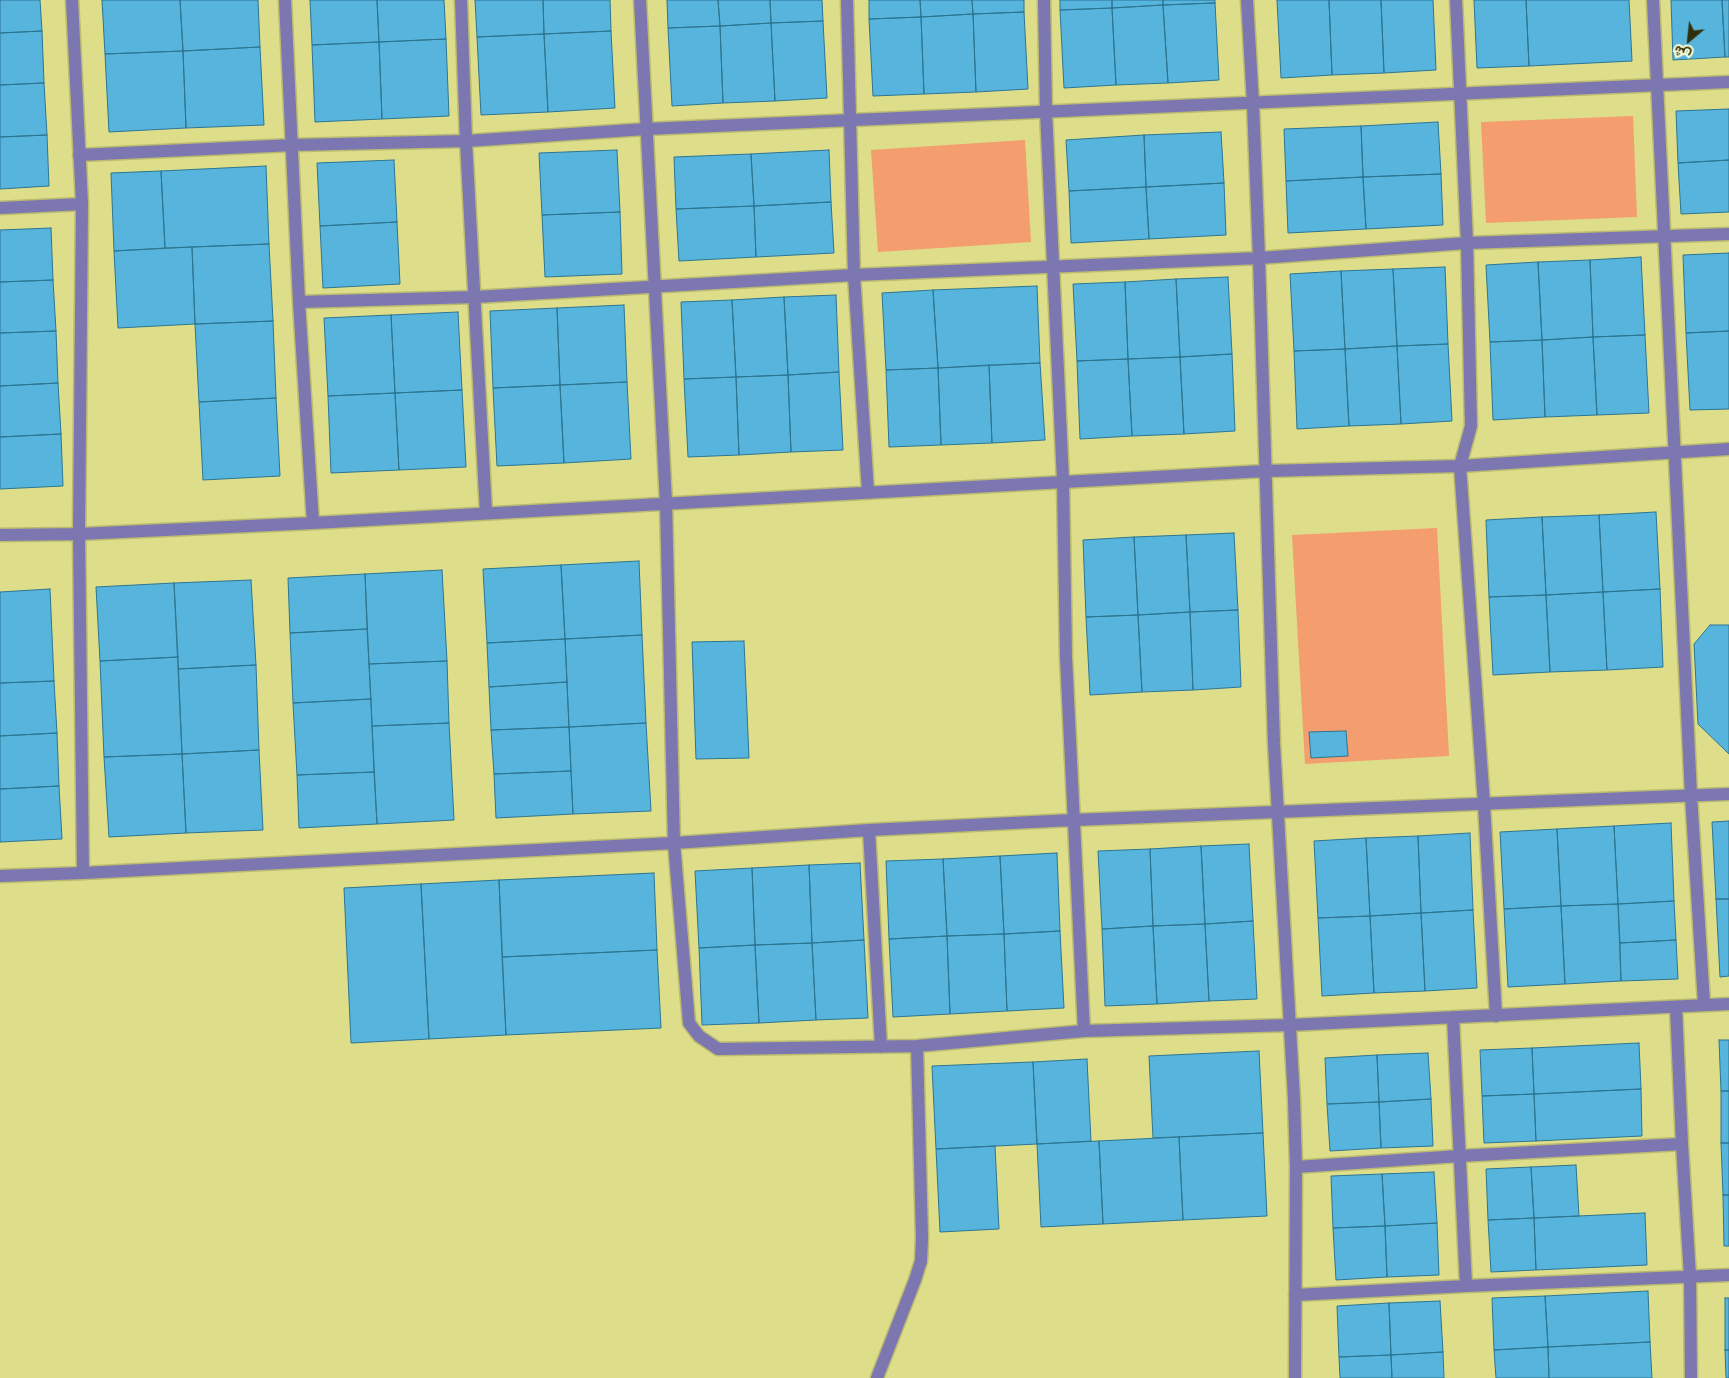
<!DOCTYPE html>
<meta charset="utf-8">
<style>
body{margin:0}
#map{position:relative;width:1729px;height:1378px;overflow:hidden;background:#dddd8a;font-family:Lato,Vazirmatn,sans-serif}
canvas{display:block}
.north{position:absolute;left:1664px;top:15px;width:50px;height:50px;-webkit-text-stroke:4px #fbfcd3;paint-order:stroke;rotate:208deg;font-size:14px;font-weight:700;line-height:20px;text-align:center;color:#302f0c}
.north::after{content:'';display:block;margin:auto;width:18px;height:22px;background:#302f0c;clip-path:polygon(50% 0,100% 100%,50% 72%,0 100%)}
</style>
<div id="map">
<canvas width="1729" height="1378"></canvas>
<div class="north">ش</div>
</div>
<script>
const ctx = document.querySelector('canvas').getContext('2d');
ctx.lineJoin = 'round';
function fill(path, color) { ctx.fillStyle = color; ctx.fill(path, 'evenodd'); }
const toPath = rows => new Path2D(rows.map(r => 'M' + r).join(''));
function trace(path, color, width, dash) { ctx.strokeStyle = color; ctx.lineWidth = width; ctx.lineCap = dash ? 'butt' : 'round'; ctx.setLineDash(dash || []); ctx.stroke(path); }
const green = toPath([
 [1633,116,1637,217,1486,223,1481,122],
 [1025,140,1031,242,878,252,871,150],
 [1437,528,1449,756,1305,764,1292,535]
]);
const building = toPath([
 [0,0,40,0,42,31,0,33,0,0],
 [102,0,180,0,183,51,105,54,102,0],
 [180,0,258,0,260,47,183,51,180,0],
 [310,0,377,0,379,42,312,45,310,0],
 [377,0,444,0,446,39,379,42,377,0],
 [475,0,543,0,544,34,477,37,475,0],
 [543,0,610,0,611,31,544,34,543,0],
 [667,0,718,0,720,26,668,28,667,0],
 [718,0,770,0,771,23,720,26,718,0],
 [770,0,822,0,823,21,771,23,770,0],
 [869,0,920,0,921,17,869,19,869,0],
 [920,0,972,0,973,14,921,17,920,0],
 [972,0,1024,0,1024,12,973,14,972,0],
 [1060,0,1112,0,1112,8,1060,10,1060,0],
 [1112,0,1163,0,1163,5,1112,8,1112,0],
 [1163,0,1215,0,1215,3,1163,5,1163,0],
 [1277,0,1329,0,1332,75,1281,78,1277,0],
 [1329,0,1381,0,1384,73,1332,75,1329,0],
 [1381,0,1433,0,1436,70,1384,73,1381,0],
 [1474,0,1526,0,1529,66,1477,68,1474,0],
 [1526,0,1629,0,1632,61,1529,66,1526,0],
 [1671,0,1722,0,1725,57,1673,60,1671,0],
 [1722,0,1729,0,1729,57,1725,57,1722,0],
 [1215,3,1219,80,1168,83,1163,5,1215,3],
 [1163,5,1168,83,1116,85,1112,8,1163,5],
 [1112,8,1116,85,1064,88,1060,10,1112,8],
 [1024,12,1028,89,976,92,973,14,1024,12],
 [973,14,976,92,924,94,921,17,973,14],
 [921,17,924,94,873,96,869,19,921,17],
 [823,21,827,98,775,101,771,23,823,21],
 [771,23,775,101,723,103,720,26,771,23],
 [720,26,723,103,672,106,668,28,720,26],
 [42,31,44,83,0,85,0,33,42,31],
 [611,31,615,108,548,112,544,34,611,31],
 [544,34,548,112,481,115,477,37,544,34],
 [446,39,449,116,382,119,379,42,446,39],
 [379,42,382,119,315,122,312,45,379,42],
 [260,47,264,125,186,128,183,51,260,47],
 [183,51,186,128,109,132,105,54,183,51],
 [44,83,47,135,0,137,0,85,44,83],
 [1729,109,1729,160,1678,163,1676,111,1729,109],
 [1438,122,1441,174,1363,177,1361,126,1438,122],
 [1361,126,1363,177,1286,181,1284,129,1361,126],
 [1221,132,1224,183,1146,187,1144,135,1221,132],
 [47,135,49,186,0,189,0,137,47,135],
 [1144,135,1146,187,1069,191,1066,140,1144,135],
 [617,150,620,212,542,215,539,153,617,150],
 [829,150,831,202,754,206,751,154,829,150],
 [751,154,754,206,676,209,674,157,751,154],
 [394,160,397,222,320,226,317,163,394,160],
 [1729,160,1729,212,1681,214,1678,163,1729,160],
 [266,166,269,244,165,248,161,171,266,166],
 [161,171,165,248,114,251,111,173,161,171],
 [1441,174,1443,225,1366,229,1363,177,1441,174],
 [1363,177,1366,229,1288,233,1286,181,1363,177],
 [1224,183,1226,235,1149,239,1146,187,1224,183],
 [1146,187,1149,239,1071,243,1069,191,1146,187],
 [831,202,834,253,756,257,754,206,831,202],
 [754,206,756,257,679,261,676,209,754,206],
 [620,212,622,274,545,277,542,215,620,212],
 [397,222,400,284,323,288,320,226,397,222],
 [51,228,53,280,0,282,0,230,51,228],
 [269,244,273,321,195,324,192,247,269,244],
 [192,247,195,324,118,328,114,251,192,247],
 [1729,253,1729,331,1686,333,1683,255,1729,253],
 [1641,257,1645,335,1593,337,1590,260,1641,257],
 [1590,260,1593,337,1542,340,1538,262,1590,260],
 [1538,262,1542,340,1490,342,1486,265,1538,262],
 [1445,267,1448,344,1397,346,1393,269,1445,267],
 [1393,269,1397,346,1345,349,1341,271,1393,269],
 [1341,271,1345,349,1294,351,1290,274,1341,271],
 [1228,277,1232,354,1180,357,1176,279,1228,277],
 [1176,279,1180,357,1128,359,1125,282,1176,279],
 [53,280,56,331,0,333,0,282,53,280],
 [1125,282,1128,359,1077,361,1073,284,1125,282],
 [1037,286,1040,363,938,368,933,290,1037,286],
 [933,290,938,368,886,370,882,293,933,290],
 [836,295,839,372,788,375,784,297,836,295],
 [784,297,788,375,736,377,732,300,784,297],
 [732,300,736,377,684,379,681,302,732,300],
 [624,305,627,382,560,385,557,308,624,305],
 [557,308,560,385,493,388,490,311,557,308],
 [458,312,462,390,395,393,391,315,458,312],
 [391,315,395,393,328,396,324,318,391,315],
 [273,321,276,398,199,402,195,324,273,321],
 [56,331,58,383,0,386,0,333,56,331],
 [1729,331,1729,409,1690,410,1686,333,1729,331],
 [1645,335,1649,413,1597,415,1593,337,1645,335],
 [1593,337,1597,415,1545,417,1542,340,1593,337],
 [1542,340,1545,417,1493,420,1490,342,1542,340],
 [1448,344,1452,421,1401,424,1397,346,1448,344],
 [1397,346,1401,424,1349,426,1345,349,1397,346],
 [1345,349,1349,426,1297,429,1294,351,1345,349],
 [1232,354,1235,431,1184,434,1180,357,1232,354],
 [1180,357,1184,434,1132,436,1128,359,1180,357],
 [1128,359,1132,436,1080,439,1077,361,1128,359],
 [1040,363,1045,440,992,443,989,365,1040,363],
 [989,365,992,443,941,445,938,368,989,365],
 [938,368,941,445,889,447,886,370,938,368],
 [839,372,843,450,791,452,788,375,839,372],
 [788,375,791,452,739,455,736,377,788,375],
 [736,377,739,455,688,457,684,379,736,377],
 [627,382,631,459,564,463,560,385,627,382],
 [58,383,61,434,0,437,0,386,58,383],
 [560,385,564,463,497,466,493,388,560,385],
 [462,390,466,467,399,470,395,393,462,390],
 [395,393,399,470,331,473,328,396,395,393],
 [276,398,280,476,203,480,199,402,276,398],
 [61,434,63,486,0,489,0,437,61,434],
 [1656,512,1660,589,1603,592,1599,515,1656,512],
 [1599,515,1603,592,1546,595,1542,517,1599,515],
 [1542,517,1546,595,1489,597,1486,520,1542,517],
 [1234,533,1238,610,1190,612,1186,535,1234,533],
 [1186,535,1190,612,1138,615,1134,537,1186,535],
 [1134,537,1138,615,1086,617,1083,540,1134,537],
 [639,561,642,635,565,639,561,565,639,561],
 [561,565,565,639,487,643,483,569,561,565],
 [442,570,447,661,369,664,365,574,442,570],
 [365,574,367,629,290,633,288,578,365,574],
 [251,580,256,665,178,669,174,583,251,580],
 [174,583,178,657,100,661,96,587,174,583],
 [50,589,54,681,0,683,0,592,50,589],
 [1660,589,1663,667,1607,670,1603,592,1660,589],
 [1603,592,1607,670,1550,672,1546,595,1603,592],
 [1546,595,1550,672,1493,675,1489,597,1546,595],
 [1238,610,1241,687,1193,690,1190,612,1238,610],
 [1190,612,1193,690,1142,692,1138,615,1190,612],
 [1138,615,1142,692,1090,695,1086,617,1138,615],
 [1710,625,1729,625,1729,754,1698,724,1694,644,1710,625],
 [367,629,371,699,293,703,290,633,367,629],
 [642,635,646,723,569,727,565,639,642,635],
 [565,639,567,682,489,687,487,643,565,639],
 [744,641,749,758,696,759,692,642,744,641],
 [178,657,182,754,104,757,100,661,178,657],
 [447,661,449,723,372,726,369,664,447,661],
 [256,665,259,750,182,754,178,669,256,665],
 [54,681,57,733,0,736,0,683,54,681],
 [567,682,569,727,491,730,489,687,567,682],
 [371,699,374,772,297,775,293,703,371,699],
 [449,723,454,820,377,824,372,726,449,723],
 [646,723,651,811,573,814,569,727,646,723],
 [569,727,571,771,494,774,491,730,569,727],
 [1346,731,1348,756,1311,758,1309,732,1346,731],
 [57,733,59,786,0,789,0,736,57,733],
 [259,750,263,830,186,833,182,754,259,750],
 [182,754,186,833,109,837,104,757,182,754],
 [571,771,573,814,496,818,494,774,571,771],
 [374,772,377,824,299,828,297,775,374,772],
 [59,786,62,839,0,842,0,789,59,786],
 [1729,821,1729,899,1716,899,1712,822,1729,821],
 [1671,823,1674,901,1618,904,1614,826,1671,823],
 [1614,826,1618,904,1561,906,1557,829,1614,826],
 [1557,829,1561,906,1504,909,1500,832,1557,829],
 [1470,833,1473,910,1421,913,1418,836,1470,833],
 [1418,836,1421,913,1370,916,1366,838,1418,836],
 [1366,838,1370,916,1318,918,1314,841,1366,838],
 [1249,844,1253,921,1205,924,1201,846,1249,844],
 [1201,846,1205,924,1153,926,1150,849,1201,846],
 [1150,849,1153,926,1102,929,1098,851,1150,849],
 [1057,853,1060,931,1004,934,1000,856,1057,853],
 [1000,856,1004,934,947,936,943,859,1000,856],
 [943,859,947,936,889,939,886,861,943,859],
 [860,863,864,940,812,943,809,865,860,863],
 [809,865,812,943,755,945,752,868,809,865],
 [752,868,755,945,699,948,695,871,752,868],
 [654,873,657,950,502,957,499,880,654,873],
 [499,880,506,1035,429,1039,421,884,499,880],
 [421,884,429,1039,351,1043,344,888,421,884],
 [1716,899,1729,899,1729,976,1720,977,1716,899],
 [1674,901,1676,940,1620,943,1618,904,1674,901],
 [1618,904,1621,981,1565,984,1561,906,1618,904],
 [1561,906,1565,984,1508,987,1504,909,1561,906],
 [1473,910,1477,988,1425,991,1421,913,1473,910],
 [1421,913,1425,991,1374,993,1370,916,1421,913],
 [1370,916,1374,993,1322,996,1318,918,1370,916],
 [1253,921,1257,999,1209,1001,1205,924,1253,921],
 [1205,924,1209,1001,1157,1004,1153,926,1205,924],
 [1153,926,1157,1004,1105,1006,1102,929,1153,926],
 [1060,931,1064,1008,1007,1011,1004,934,1060,931],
 [1004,934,1007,1011,950,1014,947,936,1004,934],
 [947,936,950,1014,893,1017,889,939,947,936],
 [864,940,868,1018,816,1020,812,943,864,940],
 [1676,940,1678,979,1621,981,1620,943,1676,940],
 [812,943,816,1020,759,1023,755,945,812,943],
 [755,945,759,1023,702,1025,699,948,755,945],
 [657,950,661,1028,506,1035,502,957,657,950],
 [1719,1040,1729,1040,1729,1091,1721,1091,1719,1040],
 [1639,1043,1641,1089,1534,1094,1532,1048,1639,1043],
 [1532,1048,1534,1094,1482,1096,1480,1050,1532,1048],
 [1259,1051,1263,1133,1153,1138,1149,1056,1259,1051],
 [1428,1053,1431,1099,1379,1102,1377,1055,1428,1053],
 [1377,1055,1379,1102,1327,1104,1325,1058,1377,1055],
 [1087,1059,1091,1141,1037,1144,1033,1062,1087,1059],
 [1033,1062,1037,1144,936,1149,932,1066,1033,1062],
 [1641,1089,1642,1136,1536,1141,1534,1094,1641,1089],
 [1721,1091,1729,1091,1729,1143,1721,1143,1721,1091],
 [1534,1094,1536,1141,1484,1143,1482,1096,1534,1094],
 [1431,1099,1433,1146,1381,1148,1379,1102,1431,1099],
 [1379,1102,1381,1148,1330,1151,1327,1104,1379,1102],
 [1263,1133,1267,1216,1183,1220,1179,1137,1263,1133],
 [1179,1137,1183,1220,1103,1224,1099,1141,1179,1137],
 [1099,1141,1103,1224,1041,1227,1037,1144,1099,1141],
 [1721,1143,1729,1143,1729,1195,1723,1195,1721,1143],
 [995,1146,999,1229,940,1232,936,1149,995,1146],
 [1576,1165,1579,1216,1534,1218,1531,1167,1576,1165],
 [1531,1167,1534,1218,1488,1220,1486,1169,1531,1167],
 [1434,1172,1437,1223,1385,1226,1382,1174,1434,1172],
 [1382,1174,1385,1226,1333,1228,1331,1176,1382,1174],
 [1723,1195,1729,1195,1729,1246,1724,1246,1723,1195],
 [1645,1213,1647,1265,1536,1270,1534,1218,1645,1213],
 [1534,1218,1536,1270,1491,1272,1488,1220,1534,1218],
 [1437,1223,1439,1275,1387,1277,1385,1226,1437,1223],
 [1385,1226,1387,1277,1336,1280,1333,1228,1385,1226],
 [1648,1291,1650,1342,1548,1347,1545,1296,1648,1291],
 [1545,1296,1548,1347,1494,1350,1492,1298,1545,1296],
 [1725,1298,1729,1298,1729,1350,1725,1350,1725,1298],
 [1440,1301,1443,1352,1391,1355,1389,1303,1440,1301],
 [1389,1303,1391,1355,1339,1357,1337,1306,1389,1303],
 [1650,1342,1652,1378,1549,1378,1548,1347,1650,1342],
 [1548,1347,1549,1378,1496,1378,1494,1350,1548,1347],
 [1725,1350,1729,1350,1729,1378,1726,1378,1725,1350],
 [1443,1352,1444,1378,1392,1378,1391,1355,1443,1352],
 [1391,1355,1392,1378,1340,1378,1339,1357,1391,1355]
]);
const minor = toPath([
 [72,0,82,204,79,534,83,873],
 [285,0,299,302,313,523],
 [461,0,466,141,486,513],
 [640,0,666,503,674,843,689,1023,699,1036,718,1049,917,1046,1084,1031,1290,1025,1729,1004],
 [847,0,854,275,868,492],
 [1044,0,1046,111,1063,481,1066,657,1084,1031],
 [1247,0,1253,104,1259,258,1274,744,1294,1099,1296,1167,1295,1378],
 [1456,0,1467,243,1471,426,1460,466,1484,804,1496,1016],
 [1653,0,1691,795,1704,1004],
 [79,155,293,145,466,141,646,129,1729,82],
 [0,208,82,204],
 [299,302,475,297,854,275,1259,258,1467,243,1729,234],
 [0,535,79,534,313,523,1265,471,1460,466,1729,449],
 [869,830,881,1047],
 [0,876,83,873,674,843,869,830,1073,820,1729,794],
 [1676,1007,1682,1144,1690,1277,1691,1378],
 [1453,1017,1466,1286],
 [1296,1167,1459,1156,1682,1144],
 [1295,1295,1466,1286,1729,1275],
 [877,1378,915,1280,921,1261,922,1238,917,1046]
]);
fill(green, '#f49d6e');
fill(building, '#57b5dd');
trace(building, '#2c7592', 1);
trace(minor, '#baba71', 15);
trace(minor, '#7c76b1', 12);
</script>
